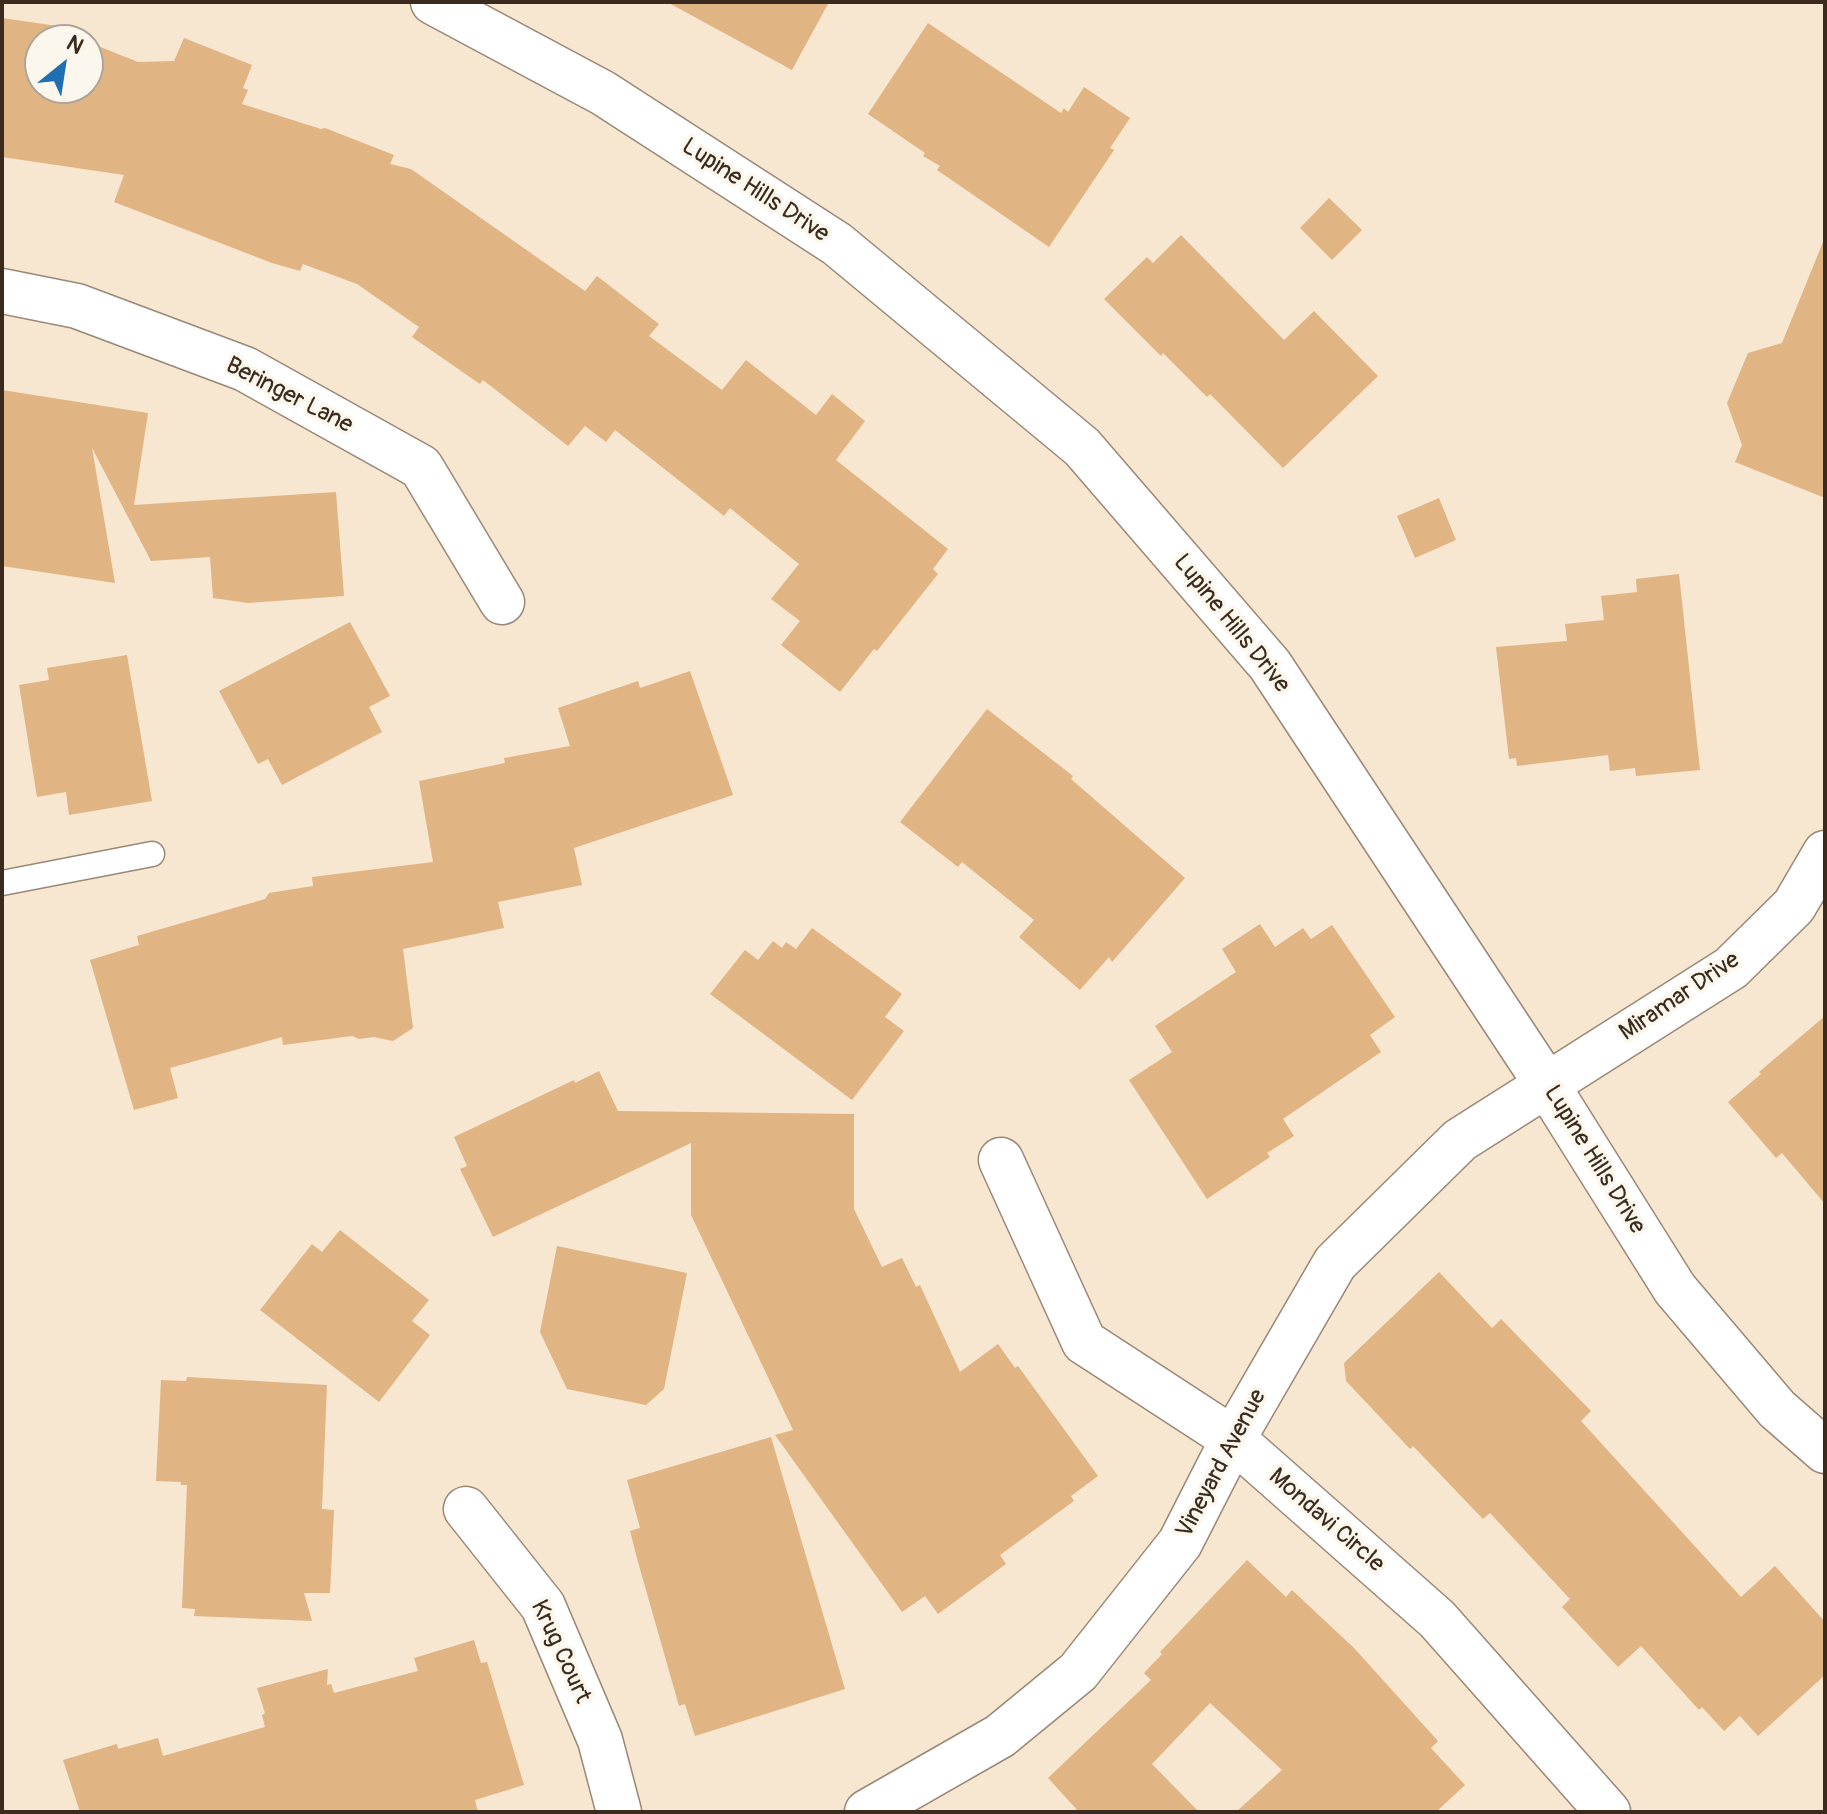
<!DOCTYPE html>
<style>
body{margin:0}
#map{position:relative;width:1827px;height:1814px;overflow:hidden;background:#f7e6d0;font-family:Pangolin,sans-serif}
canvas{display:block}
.frame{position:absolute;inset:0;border:4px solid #3b2a1e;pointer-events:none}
.north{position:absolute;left:24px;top:24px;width:80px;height:80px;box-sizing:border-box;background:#fbf7ec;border:2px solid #aea59a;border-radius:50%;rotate:30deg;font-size:22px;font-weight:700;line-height:32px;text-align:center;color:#3b2a1e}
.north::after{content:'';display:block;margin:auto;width:28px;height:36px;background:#1f6fb2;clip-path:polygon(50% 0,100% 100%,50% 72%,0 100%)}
</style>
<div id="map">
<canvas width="1827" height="1814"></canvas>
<div class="frame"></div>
<div class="north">N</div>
</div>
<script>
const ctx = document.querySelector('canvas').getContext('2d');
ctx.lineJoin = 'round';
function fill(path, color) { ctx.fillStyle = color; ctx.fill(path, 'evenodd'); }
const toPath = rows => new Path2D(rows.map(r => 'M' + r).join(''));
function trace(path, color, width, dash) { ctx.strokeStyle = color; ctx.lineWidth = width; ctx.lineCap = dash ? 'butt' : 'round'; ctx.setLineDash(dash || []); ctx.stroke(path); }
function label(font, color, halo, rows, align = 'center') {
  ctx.font = font + ' Pangolin,sans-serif'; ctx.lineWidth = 7; ctx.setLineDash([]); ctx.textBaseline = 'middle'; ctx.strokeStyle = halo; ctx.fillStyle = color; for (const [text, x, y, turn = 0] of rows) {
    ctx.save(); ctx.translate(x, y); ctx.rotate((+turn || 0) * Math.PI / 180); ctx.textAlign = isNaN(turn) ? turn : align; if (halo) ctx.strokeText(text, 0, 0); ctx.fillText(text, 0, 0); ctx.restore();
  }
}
const building = toPath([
 [667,2,829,2,792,70],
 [2,18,78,29,77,38,83,40,40,40,40,88,88,88,88,42,138,62,174,61,184,38,252,65,243,88,248,90,242,104,321,129,325,128,394,155,390,164,411,169,585,291,597,276,659,324,649,336,722,390,746,360,816,415,832,394,865,421,836,460,948,549,933,569,938,574,877,651,874,649,840,692,781,645,800,621,771,599,799,564,730,508,724,516,615,430,606,442,585,426,568,446,483,380,480,384,412,337,419,327,357,284,303,264,300,271,272,263,114,202,124,175,2,157],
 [928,23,1061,113,1064,108,1068,112,1084,87,1130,118,1110,148,1114,150,1049,247,937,170,940,166,923,156,925,153,868,114],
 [1329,198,1362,230,1332,260,1300,228],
 [1181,235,1284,340,1314,311,1378,376,1283,468,1210,394,1207,397,1163,353,1161,356,1104,299,1147,257,1153,263],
 [1823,242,1825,242,1825,498,1735,462,1742,445,1727,403,1748,353,1782,343],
 [2,390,148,413,134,505,336,492,344,596,248,603,213,598,210,557,151,561,92,448,115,583,2,566],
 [1439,498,1456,540,1415,558,1397,516],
 [1679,574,1700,770,1636,776,1635,768,1610,771,1608,755,1517,766,1516,758,1509,759,1496,647,1567,641,1565,624,1604,620,1601,596,1637,592,1636,579],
 [350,622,390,696,369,707,382,732,282,785,268,759,258,764,219,691],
 [127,655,152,801,69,815,66,792,37,797,19,685,49,680,47,668],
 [690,671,733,795,574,848,582,885,498,902,504,928,403,949,413,1028,393,1041,374,1037,359,1039,352,1036,283,1045,282,1037,170,1068,178,1098,134,1110,90,960,139,945,137,936,265,899,269,893,313,886,312,877,433,862,419,781,505,763,504,758,570,746,558,708,638,681,640,688],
 [987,709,1073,776,1071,779,1185,878,1112,962,1109,957,1080,990,1019,937,1034,920,962,862,958,867,900,822],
 [1260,924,1275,947,1303,928,1311,939,1332,925,1395,1017,1370,1035,1381,1052,1283,1119,1294,1136,1267,1153,1270,1157,1207,1199,1129,1080,1172,1052,1155,1026,1236,972,1222,949],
 [812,928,902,994,885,1017,904,1031,852,1100,710,994,745,950,758,960,773,941,782,948,786,942,796,949],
 [1825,1016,1825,1204,1782,1153,1776,1158,1728,1102,1761,1074,1759,1072],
 [599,1071,618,1111,854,1114,854,1209,882,1267,902,1258,916,1287,920,1285,960,1372,998,1344,1015,1368,1018,1366,1098,1476,1071,1496,1074,1501,1000,1555,1006,1564,938,1614,925,1596,902,1612,775,1435,793,1430,691,1215,691,1143,493,1237,460,1169,467,1166,454,1137,574,1080,575,1083],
 [340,1230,429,1300,412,1321,430,1335,379,1402,260,1310,312,1244,322,1252],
 [557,1246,687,1273,664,1389,646,1405,567,1389,540,1332],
 [1439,1272,1492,1328,1501,1319,1591,1411,1581,1421,1741,1597,1775,1566,1825,1622,1825,1675,1758,1736,1740,1716,1724,1731,1702,1707,1699,1710,1641,1646,1618,1667,1562,1607,1570,1599,1490,1513,1483,1519,1413,1446,1410,1449,1346,1381,1344,1363],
 [187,1377,327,1385,322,1509,334,1510,330,1593,304,1593,312,1621,194,1616,195,1609,182,1608,187,1485,181,1485,181,1482,156,1481,161,1380,186,1381],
 [771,1437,845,1689,695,1736,685,1704,679,1706,638,1562,630,1531,640,1528,627,1480],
 [1247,1560,1286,1597,1292,1590,1354,1648,1438,1741,1431,1748,1465,1785,1436,1812,1236,1812,1282,1770,1210,1703,1152,1764,1199,1812,1079,1812,1048,1778,1151,1680,1144,1673,1162,1654,1160,1652],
 [474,1640,481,1663,487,1662,524,1785,475,1800,478,1812,80,1812,63,1760,117,1744,118,1749,158,1738,163,1756,265,1727,262,1715,265,1713,257,1688,328,1669,327,1685,331,1684,334,1693,418,1671,414,1658]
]);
const service = toPath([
 [2,883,152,854]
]);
const minor = toPath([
 [2,291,77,306,245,369,421,467,502,602],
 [1001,1160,1084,1342,1233,1439,1437,1619,1608,1812],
 [466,1509,543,1606,600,1740,619,1812],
 [867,1812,1000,1736,1078,1672,1180,1543,1233,1439,1335,1263,1460,1140,1731,968,1794,906,1825,853]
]);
const tertiary = toPath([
 [433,2,603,93,837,244,1082,447,1270,665,1547,1085,1675,1289,1777,1409,1825,1451]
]);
const streetNames = [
 ["Lupine Hills Drive",755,191,33],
 ["Beringer Lane",289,396,27],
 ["Lupine Hills Drive",1231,624,51],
 ["Miramar Drive",1680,997,-34],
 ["Lupine Hills Drive",1594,1160,58],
 ["Vineyard Avenue",1222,1464,-62],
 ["Mondavi Circle",1326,1521,41],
 ["Krug Court",560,1652,65]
];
fill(building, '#e0b483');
trace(service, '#987', 27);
trace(minor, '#987', 47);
trace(tertiary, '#987', 47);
trace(service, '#fff', 24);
trace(minor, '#fff', 44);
trace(tertiary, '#fff', 44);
label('24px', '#3b2a1e', '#fbf7ec', streetNames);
</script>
